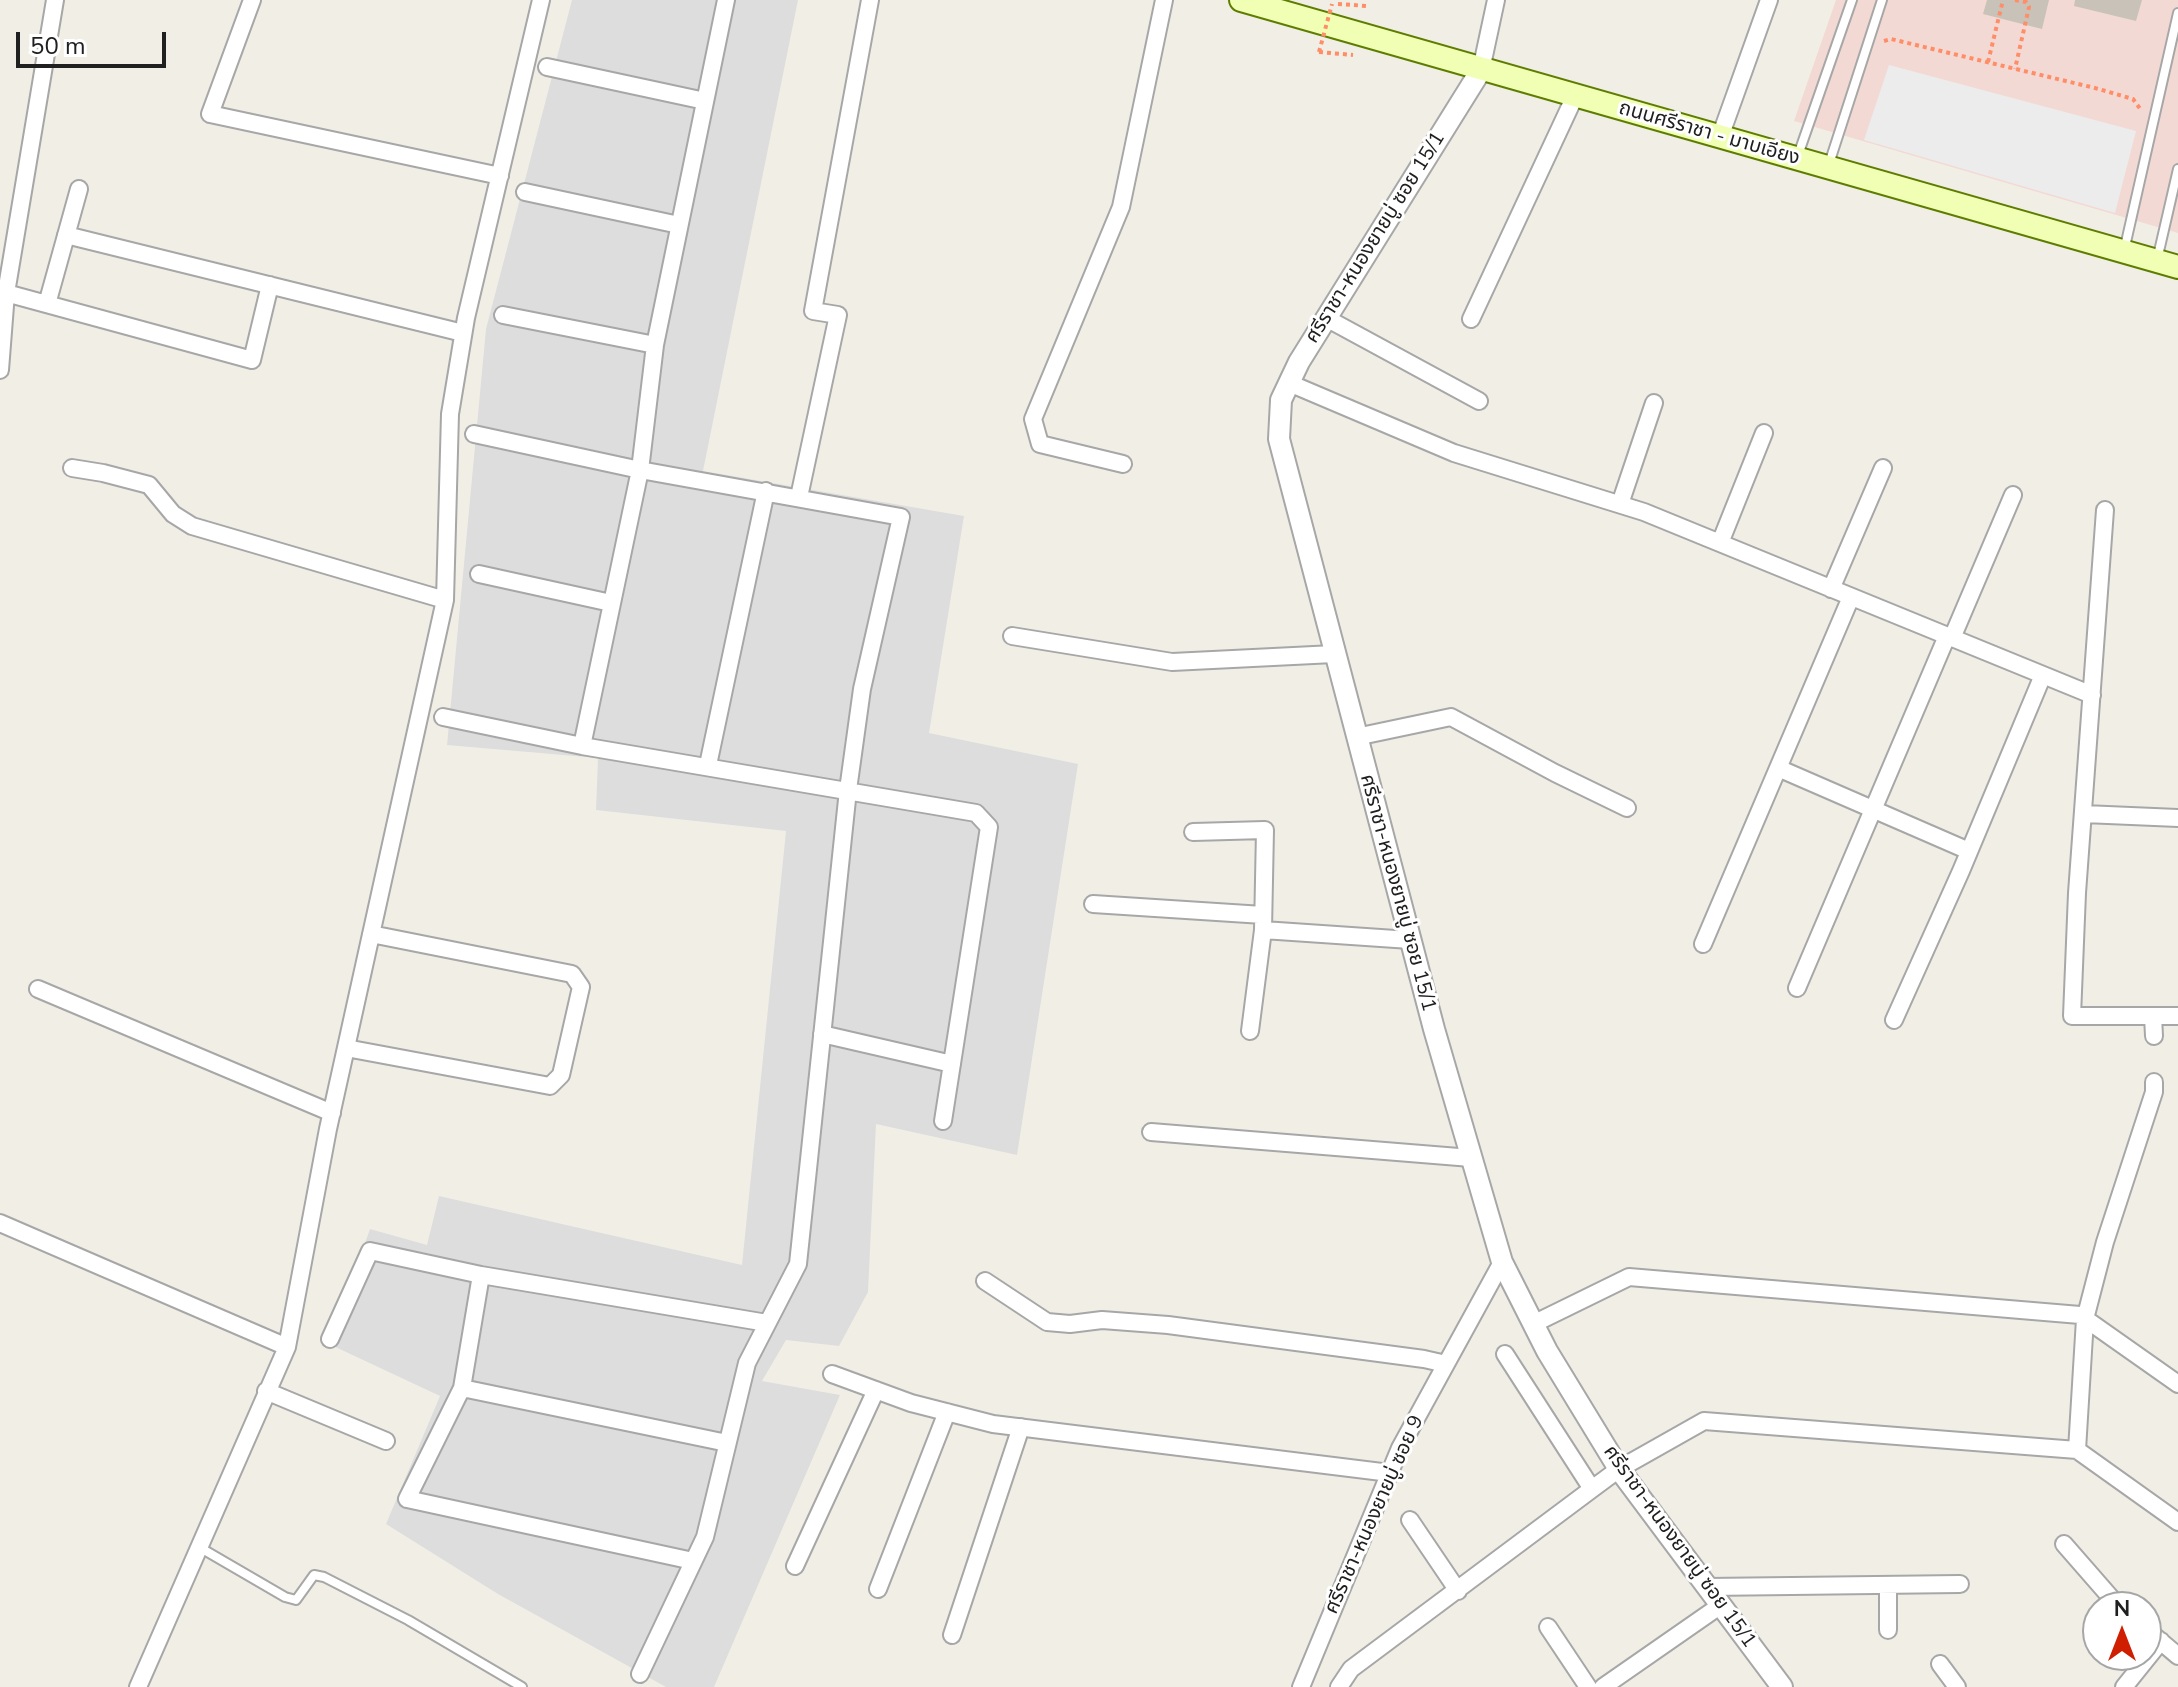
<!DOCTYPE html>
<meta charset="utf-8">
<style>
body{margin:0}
#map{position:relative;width:2178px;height:1687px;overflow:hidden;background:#f1efe5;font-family:"Nunito Sans",sans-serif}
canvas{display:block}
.north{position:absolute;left:2082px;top:1591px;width:80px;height:80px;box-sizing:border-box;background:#fff;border:2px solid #a6a6a6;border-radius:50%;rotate:0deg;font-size:22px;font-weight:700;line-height:32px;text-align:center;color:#202020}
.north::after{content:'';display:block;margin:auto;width:28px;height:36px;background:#cf1e00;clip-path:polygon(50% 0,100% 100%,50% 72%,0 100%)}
.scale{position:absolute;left:16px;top:32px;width:150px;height:36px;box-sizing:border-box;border:4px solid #202020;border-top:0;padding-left:10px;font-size:24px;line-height:28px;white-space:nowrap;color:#202020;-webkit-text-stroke:6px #fff;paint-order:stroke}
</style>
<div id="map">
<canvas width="2178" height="1687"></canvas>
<div class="north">N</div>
<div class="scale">50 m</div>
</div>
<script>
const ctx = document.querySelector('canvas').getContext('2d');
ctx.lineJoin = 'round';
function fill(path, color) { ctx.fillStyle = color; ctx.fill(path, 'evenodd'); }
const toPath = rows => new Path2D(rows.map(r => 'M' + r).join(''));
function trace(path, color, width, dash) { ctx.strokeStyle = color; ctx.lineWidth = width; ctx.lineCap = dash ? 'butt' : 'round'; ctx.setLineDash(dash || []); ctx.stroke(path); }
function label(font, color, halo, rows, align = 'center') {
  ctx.font = font + ' "Nunito Sans","Noto Sans Thai",sans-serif'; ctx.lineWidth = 6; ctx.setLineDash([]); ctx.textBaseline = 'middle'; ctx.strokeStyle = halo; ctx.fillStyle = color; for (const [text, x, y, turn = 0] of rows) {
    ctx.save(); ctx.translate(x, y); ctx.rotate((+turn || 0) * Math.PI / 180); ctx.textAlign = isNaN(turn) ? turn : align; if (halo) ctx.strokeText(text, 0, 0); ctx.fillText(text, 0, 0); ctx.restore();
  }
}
const residential = toPath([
 [572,0,798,0,703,471,964,516,929,733,1078,764,1017,1155,876,1124,868,1292,839,1346,786,1340,762,1381,840,1395,714,1687,666,1687,498,1594,386,1524,440,1396,329,1344,370,1229,427,1245,439,1196,742,1265,786,831,596,810,598,758,447,745,486,329]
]);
const commercial = toPath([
 [1836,0,2178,0,2178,233,1794,121]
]);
const parking = toPath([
 [1889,65,2136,131,2115,213,1864,140]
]);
const building = toPath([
 [1987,0,2049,0,2042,29,1983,14],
 [2075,0,2142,0,2136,21,2074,6]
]);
const path = toPath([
 [2015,0,2026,2,2029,7,2015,69],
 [1338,4,1367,6],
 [1884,41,1891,39,2095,88,2133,99,2141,110],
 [1319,52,1353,55],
 [1988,62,2003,0]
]);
const service = toPath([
 [1797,158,1852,0],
 [1828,167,1882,0],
 [2124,251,2178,13],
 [2157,260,2178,169],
 [199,1547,285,1597,296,1600,314,1575,324,1577,408,1620,522,1687]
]);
const minor = toPath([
 [252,0,210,114,500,176],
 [547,67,705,101],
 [1481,70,1496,0],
 [1720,137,1769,0],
 [525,192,679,225],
 [66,235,463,333],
 [6,293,252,360,270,285],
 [47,304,79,189],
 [503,315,655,345],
 [1326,318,1479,401],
 [1471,319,1575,96],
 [0,370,6,293,55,0],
 [1289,383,1454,453,1644,512,2092,695],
 [474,434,640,470,901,517,862,689,848,790,798,1264,747,1363,705,1537,640,1674],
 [1123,464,1040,444,1033,419,1121,207,1164,0],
 [72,468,103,473,149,485,173,514,192,526,445,600],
 [799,497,838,315,813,311,870,0],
 [1620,504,1654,403],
 [2105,510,2077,893,2072,1016,2178,1016],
 [1720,543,1764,433],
 [479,574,611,603],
 [1831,589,1883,468],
 [1012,636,1172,662,1334,654],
 [1952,638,2013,495],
 [443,717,582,746,976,813,989,827,943,1121],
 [1356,737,1451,717,1555,773,1627,808],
 [582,746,640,470,655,345,726,0],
 [708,765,766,491],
 [1778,768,1969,851],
 [2084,814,2178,818],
 [1193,832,1265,830,1263,930,1250,1031],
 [1093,904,1263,915],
 [1263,930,1410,940],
 [1703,944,1851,597],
 [1797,988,1947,636],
 [38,989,332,1113],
 [2153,1016,2154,1036],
 [1894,1020,1961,871,2043,675],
 [822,1034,952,1064],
 [346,1048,550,1086,561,1075,581,987,572,974,371,934],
 [1151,1132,1471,1158],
 [0,1223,287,1347],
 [481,1275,462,1388,407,1499,693,1561],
 [985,1281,1047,1322,1070,1324,1102,1320,1168,1325,1424,1359,1446,1364],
 [1533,1324,1629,1277,2080,1315,2178,1384],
 [330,1339,370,1251,481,1275,767,1323],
 [1505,1354,1592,1489],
 [832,1374,911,1403,993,1424,1390,1473],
 [462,1388,727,1443],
 [266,1391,386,1441],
 [2077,1450,2085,1319,2105,1242,2154,1092,2154,1082],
 [1410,1520,1458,1591],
 [2064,1544,2119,1607],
 [795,1566,876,1390],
 [1888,1585,1888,1630],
 [1707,1587,1960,1584],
 [878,1589,947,1412],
 [1548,1627,1588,1687],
 [2146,1629,2178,1656],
 [952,1635,1021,1427],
 [1940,1664,1957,1687],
 [138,1687,287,1347,328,1129,445,600,450,414,466,318,541,0],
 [1301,1687,1400,1448,1502,1262],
 [1339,1687,1351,1669,1592,1489,1619,1469,1704,1421,2077,1450,2178,1522],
 [1603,1687,1721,1605],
 [2124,1687,2161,1641]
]);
const tertiary = toPath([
 [1481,70,1299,362,1281,400,1279,439,1434,1029,1502,1262,1547,1351,1619,1469,1782,1687]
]);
const secondary = toPath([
 [1241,0,2178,267]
]);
const pathBridge = toPath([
 [1319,52,1332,4]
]);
const streetNames = [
 ["ถนนศรีราชา - มาบเอียง",1709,134,16],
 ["ศรีราชา-หนองยายบู่ ซอย 15/1",1376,238,-58],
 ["ศรีราชา-หนองยายบู่ ซอย 15/1",1397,893,75],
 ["ศรีราชา-หนองยายบู่ ซอย 9",1375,1515,-66],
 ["ศรีราชา-หนองยายบู่ ซอย 15/1",1679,1547,54]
];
fill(residential, '#dedddd');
fill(commercial, '#f3d9d3');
fill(parking, '#ececec');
fill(building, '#c9c2b8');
trace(service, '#a7a7a7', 12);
trace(minor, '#a7a7a7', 20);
trace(tertiary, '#a7a7a7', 24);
trace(secondary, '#5e7d00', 26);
trace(path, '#ff8d68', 4, [4, 4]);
trace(service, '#fff', 8);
trace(minor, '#fff', 16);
trace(tertiary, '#fff', 20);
trace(secondary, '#f1ffb5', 22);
trace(pathBridge, '#ff8d68', 4, [4, 4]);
label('20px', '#202020', '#fff', streetNames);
</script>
